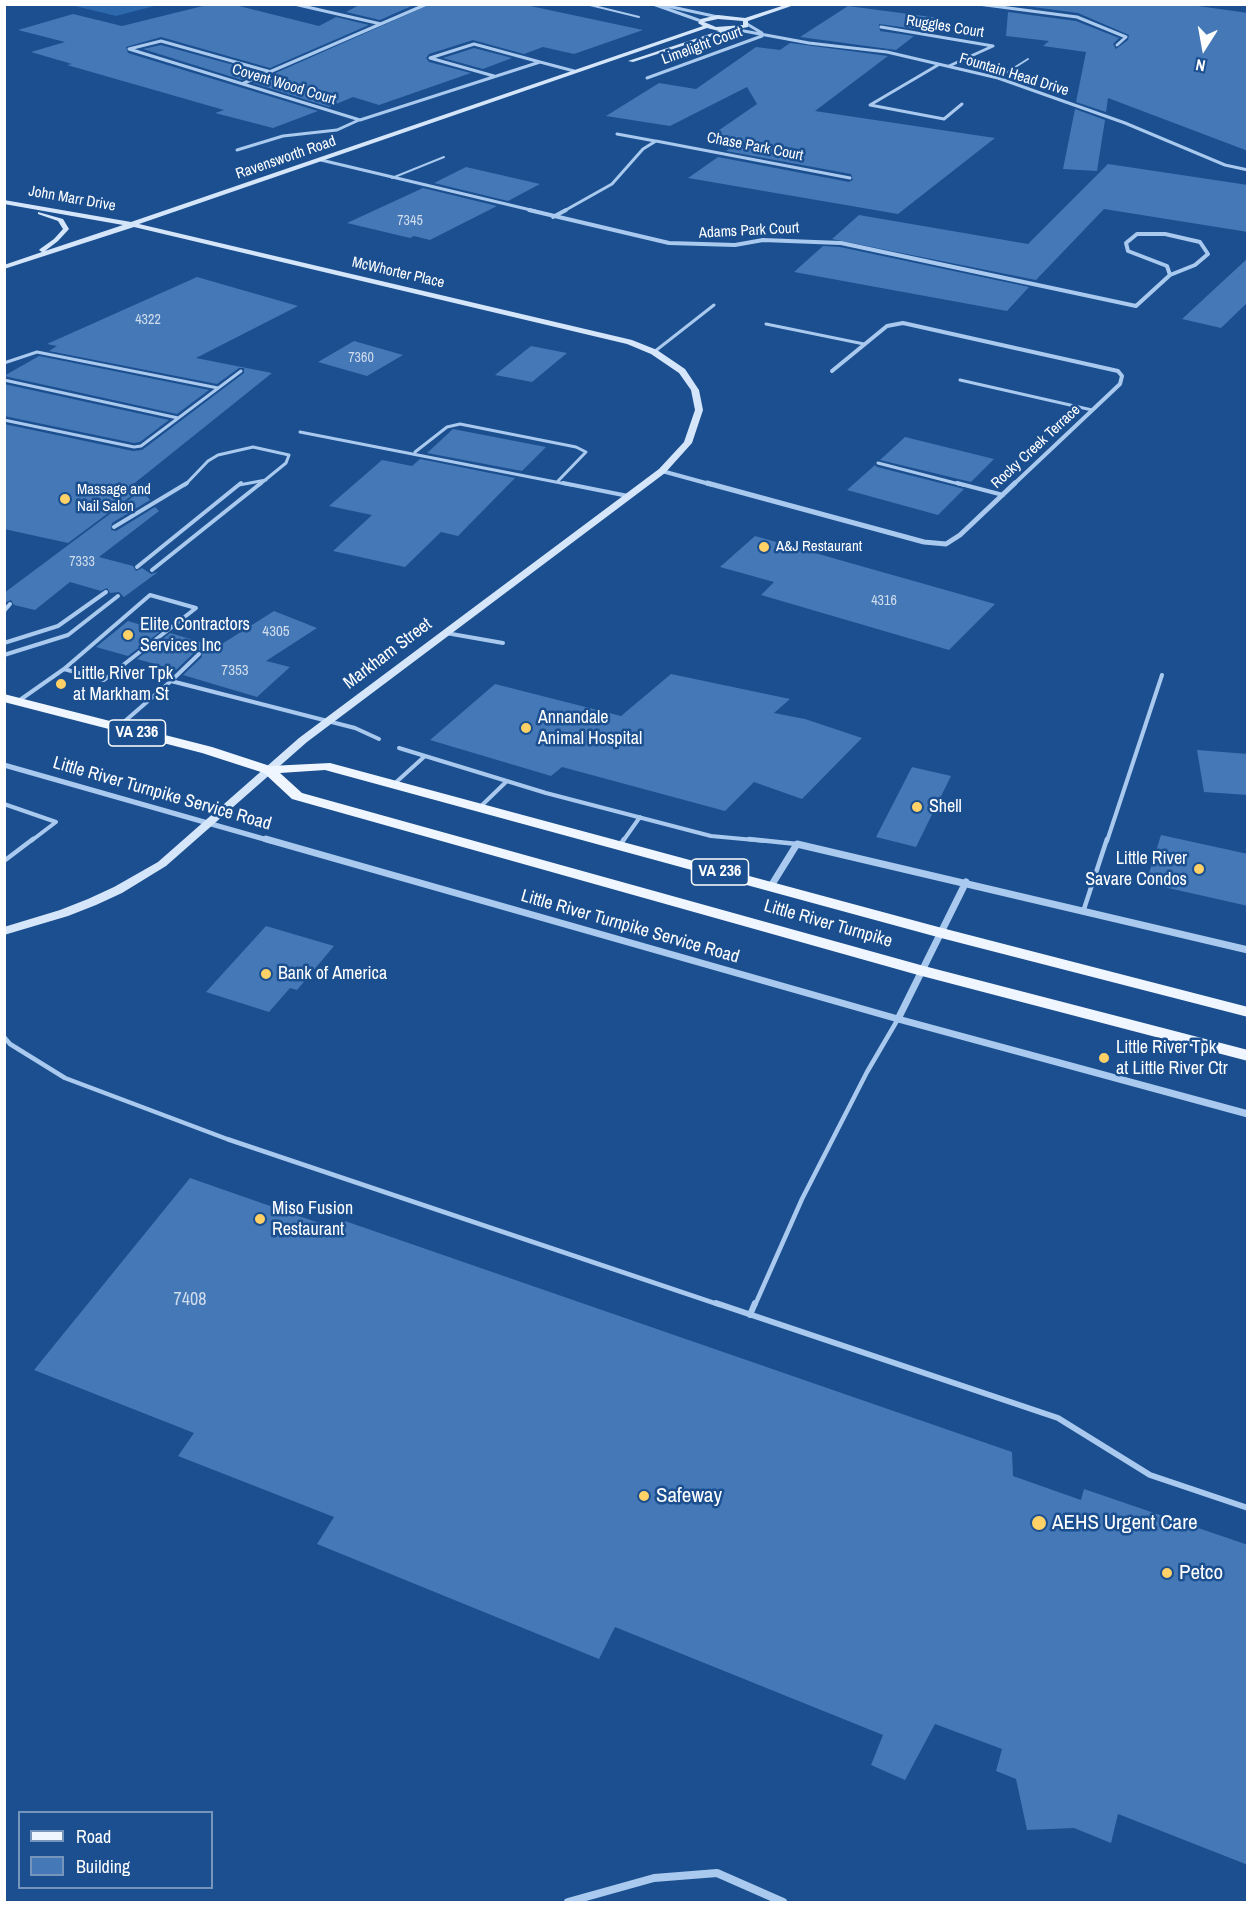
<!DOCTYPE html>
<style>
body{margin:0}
#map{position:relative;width:1252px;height:1907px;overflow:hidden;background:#1b4f8f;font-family:"Archivo Narrow",sans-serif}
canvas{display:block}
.frame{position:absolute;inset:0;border:6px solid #fff;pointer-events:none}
.legend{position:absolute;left:18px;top:1811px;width:195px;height:78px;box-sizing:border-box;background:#1b4f8f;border:2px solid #7695bc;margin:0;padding:8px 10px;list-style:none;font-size:18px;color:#fff}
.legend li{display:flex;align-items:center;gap:12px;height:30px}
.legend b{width:30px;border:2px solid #7695bc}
.north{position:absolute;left:1174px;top:18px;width:60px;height:60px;-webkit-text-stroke:4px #1b4f8f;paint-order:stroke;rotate:191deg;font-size:16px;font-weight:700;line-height:24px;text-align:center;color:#fff}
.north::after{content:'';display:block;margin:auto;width:21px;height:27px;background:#fff;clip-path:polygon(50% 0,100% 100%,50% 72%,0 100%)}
</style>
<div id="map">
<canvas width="1252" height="1907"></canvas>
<div class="frame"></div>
<ul class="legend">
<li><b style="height:8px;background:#f0f6ff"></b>Road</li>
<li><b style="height:16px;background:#4478b7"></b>Building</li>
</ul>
<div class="north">N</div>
</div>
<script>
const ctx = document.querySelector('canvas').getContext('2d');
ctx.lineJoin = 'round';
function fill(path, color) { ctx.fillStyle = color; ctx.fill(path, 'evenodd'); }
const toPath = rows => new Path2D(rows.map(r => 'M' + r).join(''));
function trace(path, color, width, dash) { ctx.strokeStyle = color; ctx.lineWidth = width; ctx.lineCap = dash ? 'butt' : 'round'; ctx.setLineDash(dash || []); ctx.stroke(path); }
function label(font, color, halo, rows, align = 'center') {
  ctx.font = font + ' "Archivo Narrow",sans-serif'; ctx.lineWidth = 5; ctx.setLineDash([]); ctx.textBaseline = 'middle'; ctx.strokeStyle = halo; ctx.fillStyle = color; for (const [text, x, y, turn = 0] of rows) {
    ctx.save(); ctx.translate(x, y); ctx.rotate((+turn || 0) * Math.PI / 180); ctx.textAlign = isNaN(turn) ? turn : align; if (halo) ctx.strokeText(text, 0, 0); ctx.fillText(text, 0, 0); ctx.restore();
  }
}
const green = toPath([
 [71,5,158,5,116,16]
]);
const building = toPath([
 [211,4,231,4,319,26,336,17,369,25,270,68,161,37,126,47,128,53,318,111,273,128,215,113,224,110,67,65,72,64,31,52,65,42,18,30,73,14,122,26],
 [361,4,416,4,380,20,346,12],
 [431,4,521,4,643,30,574,54,543,47,524,54,473,40,429,54,426,58,429,62,471,73,379,105,353,97,329,107,253,83],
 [1011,4,1184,4,1248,13,1248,151,1108,98,1106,112,1076,102,1086,52,1043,46,1049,41,1006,36,1008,12,1076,21,1119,38,1113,44,1116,49,1128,40,1129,35,1078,13],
 [848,6,939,18,923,30,879,24,880,31,914,36,896,50,800,37],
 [790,43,888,56,815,111,995,138,898,214,688,178,718,157,849,182,853,180,851,174,726,151,740,140,712,135,757,104,747,87,670,126,606,116,659,83,696,89,756,47,780,50],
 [161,45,259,72,242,80,143,49],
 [474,48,512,58,483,69,443,58],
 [1075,109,1105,120,1097,171,1063,169],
 [1108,164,1248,185,1248,232,1104,209,1036,280,832,239,859,215,1028,244],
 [466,167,540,184,508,201,434,183],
 [423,188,497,206,430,240,414,236,410,238,347,223],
 [823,246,840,247,1029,287,1007,311,794,272],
 [1248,258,1248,302,1221,328,1182,319],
 [197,277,298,306,196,358,272,373,131,486,142,488,68,543,4,529,4,424,133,451,142,450,244,373,244,368,239,368,217,384,49,351,57,346,47,344],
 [354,341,403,355,367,376,318,362],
 [531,346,567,353,532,382,495,375],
 [39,356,209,390,177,414,4,376],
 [4,384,169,420,140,442,134,443,4,416],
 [453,429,546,447,522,471,427,453],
 [905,437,994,459,971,482,880,460],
 [420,459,515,478,458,536,441,532,405,567,333,551,372,515,329,506,382,460,412,466],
 [875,465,877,467,964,489,938,515,847,490],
 [142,490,150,500,112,523,111,530,116,531,155,507,159,511,99,557,133,566,136,571,142,568,151,574,158,572,124,597,119,592,110,593,107,588,101,591,70,582,35,610,14,605,11,600,4,603,4,593],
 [755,536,995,604,949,650,761,595,774,582,720,567],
 [274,611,317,628,266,661,290,667,257,697,183,675,202,657,201,650,196,651,176,670,137,659,170,633,217,647],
 [128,621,161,631,128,656,96,647],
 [671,674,790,699,774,713,805,719,862,738,802,799,754,782,725,811,562,767,551,776,430,740,495,684,621,716],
 [1197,750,1248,754,1248,795,1204,792],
 [912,767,951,776,916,847,876,837],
 [1161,835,1248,854,1248,906,1146,883],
 [266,926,334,946,297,990,290,988,269,1012,206,992],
 [190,1178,339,1230,345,1221,1012,1452,1013,1476,1081,1500,1084,1489,1248,1545,1248,1865,1118,1814,1111,1843,1074,1828,1027,1830,1016,1779,996,1771,1002,1749,935,1724,905,1780,871,1765,883,1735,615,1627,599,1659,317,1544,334,1517,178,1456,194,1433,34,1370]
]);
const laneFar4 = toPath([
 [586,4,639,17],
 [998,78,1028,59],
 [392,178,444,157]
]);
const laneFar3 = toPath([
 [766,324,864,344],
 [654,352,714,305],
 [4,363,37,352,218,388],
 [4,380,178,418],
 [960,380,1092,410],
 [4,420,134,447,141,446,241,371],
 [300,432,571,485],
 [415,452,447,427,460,424,576,447,586,452,557,482],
 [878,463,963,485],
 [185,485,208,461,218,455,253,447,289,455,286,463,259,485],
 [239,485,266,480]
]);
const laneFar2 = toPath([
 [563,483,628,496],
 [957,483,1003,495],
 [114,527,187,483],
 [137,567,241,483],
 [152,570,261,483],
 [150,595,196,608,104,680,64,669,150,595],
 [4,611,10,604],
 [446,633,503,643],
 [4,643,58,626,106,592],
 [4,655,68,635,118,596],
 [171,681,199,654],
 [17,702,64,669],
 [117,728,171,681,355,728,379,739],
 [399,748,546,793,711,836,765,841],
 [393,785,425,756],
 [4,804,56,822,31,841],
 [479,808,507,781],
 [623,841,640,817],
 [1107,841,1162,675]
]);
const laneFar1 = toPath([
 [749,839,797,844],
 [620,845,624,839],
 [4,861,33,839],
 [1083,912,1107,839],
 [4,1037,10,1044,65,1078,227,1139,720,1305],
 [755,1305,802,1199,867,1072,898,1019]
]);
const lane = toPath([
 [716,1303,1058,1418,1150,1475,1248,1508],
 [750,1315,755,1303]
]);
const streetFar4 = toPath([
 [294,4,381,24],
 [653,4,701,21],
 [658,4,718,17],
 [978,4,1077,17,1126,37,1117,45],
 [747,24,762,33],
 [881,27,993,46,949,66],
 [733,29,809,43,887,52,998,78,1125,123,1225,165,1248,170],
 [938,65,870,105,944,119,962,104],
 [271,72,161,41,129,49,360,120,540,62,574,71],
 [494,76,430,58,474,44,540,62],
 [647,78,762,36],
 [244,83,427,4],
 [617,134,655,141],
 [237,150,283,136,337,130,359,120],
 [321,160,535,211],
 [564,211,612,184,643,149,656,141,850,178]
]);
const streetFar3 = toPath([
 [529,210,669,243,735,245,763,240,841,243,1136,306,1170,275],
 [553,217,566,210],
 [1137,234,1165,234,1200,242,1208,254,1195,265,1170,275,1167,266,1128,251,1126,243,1137,234],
 [832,371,887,326,903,323,1118,371,1122,376,1120,384,1013,485],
 [662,471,713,485]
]);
const streetFar2 = toPath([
 [707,483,924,542,946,544,960,535,1015,483],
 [4,765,271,841]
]);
const streetFar1 = toPath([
 [266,839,898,1019,1248,1114],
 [771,886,797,844,1248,950],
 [898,1019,966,882]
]);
const street = toPath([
 [568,1902,654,1878,717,1873,783,1902]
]);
const secondary = toPath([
 [788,4,797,4,748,21,748,27,728,31,633,62,628,61,719,31,707,28,139,224,632,340,657,350,685,369,699,390,703,410,692,443,665,473,307,742,166,866,122,893,96,905,68,916,4,935,4,927,60,910,88,899,114,887,158,862,299,738,659,469,684,442,695,410,691,390,679,373,651,354,627,344,134,227,4,269,4,265,42,252,39,250,40,249,54,239,63,229,58,221,38,214,38,212,63,219,69,229,58,241,45,251,123,225,4,204,4,200,131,222,703,26,698,23,701,19,718,15,745,18,788,4],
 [718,19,743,21,743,25,716,27,704,22,718,19]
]);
const primary = toPath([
 [4,694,212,747,270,766,330,763,942,928,1248,1007,1248,1017,941,938,325,770,280,773,302,793,924,966,1248,1050,1248,1061,918,975,292,799,264,773,202,753,4,702,4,694]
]);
const markers = [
 [65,499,6,"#ffd166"],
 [764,547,6,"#ffd166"],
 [128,635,6,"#ffd166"],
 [61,684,6,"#ffd166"],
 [526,728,6,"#ffd166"],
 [917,807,6,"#ffd166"],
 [1199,869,6,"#ffd166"],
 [266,974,6,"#ffd166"],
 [1104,1058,6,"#ffd166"],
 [260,1219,6,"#ffd166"],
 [644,1496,6,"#ffd166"],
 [1039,1523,8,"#ffd166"],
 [1167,1573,6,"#ffd166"]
];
const farNumbernames = [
 ["7345",410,221],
 ["4322",148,320],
 ["7360",361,358],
 ["7333",82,562],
 ["4316",884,601]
];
const farStreetnames = [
 ["Ruggles Court",945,27,9],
 ["Limelight Court",702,46,-20],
 ["Fountain Head Drive",1014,75,17],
 ["Covent Wood Court",284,85,17],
 ["Chase Park Court",755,147,11],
 ["Ravensworth Road",286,158,-19],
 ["John Marr Drive",72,199,10],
 ["Adams Park Court",749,231,-3],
 ["McWhorter Place",398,273,13],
 ["Rocky Creek Terrace",1036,447,-43]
];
const farPoinames = [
 ["Massage and",77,490],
 ["Nail Salon",77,507],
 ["A&J Restaurant",776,547]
];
const numberNames = [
 ["4305",276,632],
 ["7353",235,671]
];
const shields = [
 [137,733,57],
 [720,872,57]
];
const shieldNames = [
 ["VA 236",137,733],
 ["VA 236",720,872]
];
const poiNames = [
 ["Elite Contractors",140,625],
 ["Services Inc",140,646],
 ["Little River Tpk",73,674],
 ["at Markham St",73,695],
 ["Annandale",538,718],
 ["Animal Hospital",538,739],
 ["Shell",929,807],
 ["Little River",1187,859,"right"],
 ["Savare Condos",1187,880,"right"],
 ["Bank of America",278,974],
 ["Little River Tpk",1116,1048],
 ["at Little River Ctr",1116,1069],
 ["Miso Fusion",272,1209],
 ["Restaurant",272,1230]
];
const streetNames = [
 ["Markham Street",388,654,-37],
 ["Little River Turnpike Service Road",162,794,16],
 ["Little River Turnpike",828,924,16],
 ["Little River Turnpike Service Road",630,927,16]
];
const nearNumbernames = [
 ["7408",190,1300]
];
const nearPoinames = [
 ["Safeway",656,1496],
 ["AEHS Urgent Care",1052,1523],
 ["Petco",1179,1573]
];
fill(green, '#2e69ad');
fill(building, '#4478b7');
trace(laneFar4, '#a9c9ee', 2);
trace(laneFar3, '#a9c9ee', 3);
trace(laneFar2, '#a9c9ee', 4);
trace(laneFar1, '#a9c9ee', 4.5);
trace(lane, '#a9c9ee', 6);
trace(streetFar4, '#a9c9ee', 3);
trace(streetFar3, '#a9c9ee', 4);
trace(streetFar2, '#a9c9ee', 5);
trace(streetFar1, '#a9c9ee', 7);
trace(street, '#a9c9ee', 8);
fill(secondary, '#d6e6fa');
fill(primary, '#f0f6ff');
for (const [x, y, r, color] of markers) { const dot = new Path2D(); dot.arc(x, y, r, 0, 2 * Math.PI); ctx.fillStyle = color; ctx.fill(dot); trace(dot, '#1b4f8f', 2); }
label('14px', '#d0dded', null, farNumbernames);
label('15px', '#fff', '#1b4f8f', farStreetnames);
label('15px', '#fff', '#1b4f8f', farPoinames, 'left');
label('15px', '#d0dded', null, numberNames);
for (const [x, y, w] of shields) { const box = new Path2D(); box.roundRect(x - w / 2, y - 13, w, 26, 4.5); ctx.fillStyle = '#1b4f8f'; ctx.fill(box); trace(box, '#fff', 1.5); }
label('bold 16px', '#fff', null, shieldNames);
label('18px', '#fff', '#1b4f8f', poiNames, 'left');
label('18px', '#fff', '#1b4f8f', streetNames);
label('18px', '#d0dded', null, nearNumbernames);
label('21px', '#fff', '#1b4f8f', nearPoinames, 'left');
</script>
